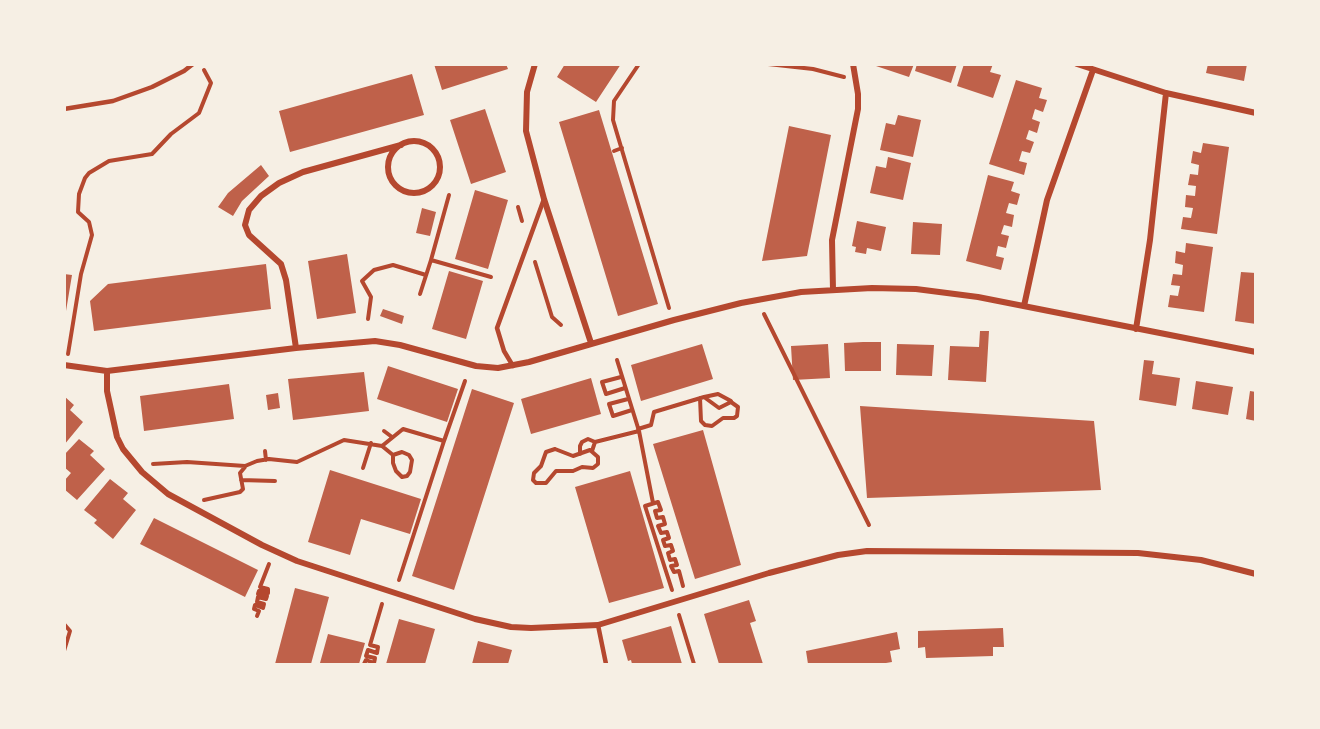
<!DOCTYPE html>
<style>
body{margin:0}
#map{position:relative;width:1320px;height:729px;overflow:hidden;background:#f6efe4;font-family:Georgia,serif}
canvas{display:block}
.frame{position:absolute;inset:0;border:66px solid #f6efe4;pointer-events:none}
</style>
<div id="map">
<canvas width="1320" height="729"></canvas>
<div class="frame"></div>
</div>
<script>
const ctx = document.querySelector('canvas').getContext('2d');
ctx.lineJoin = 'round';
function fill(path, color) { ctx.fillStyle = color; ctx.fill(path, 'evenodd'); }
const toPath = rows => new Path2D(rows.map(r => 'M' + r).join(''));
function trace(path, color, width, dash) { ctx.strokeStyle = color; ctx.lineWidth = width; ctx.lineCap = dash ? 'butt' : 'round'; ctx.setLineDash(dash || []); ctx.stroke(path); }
const building = toPath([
 [434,64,506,64,508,69,442,90],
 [565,64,621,64,596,102,557,77],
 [870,64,914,64,909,77],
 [917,64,957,64,951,83,915,71],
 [964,64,993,64,990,72,1001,75,993,98,957,86],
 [1208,64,1247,64,1244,81,1206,73],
 [412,74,424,115,290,152,279,111],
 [1016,80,1042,88,1039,98,1047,100,1043,112,1035,109,1032,119,1040,122,1037,133,1029,130,1026,139,1034,142,1030,153,1022,151,1019,161,1027,163,1024,175,989,164],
 [485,109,506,172,471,184,450,120],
 [599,110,658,304,618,316,559,122],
 [898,115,921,120,913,157,880,150,886,123,895,125],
 [789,126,831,135,807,256,762,261],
 [1203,143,1229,147,1217,234,1181,229,1183,217,1191,218,1193,208,1185,207,1186,195,1195,196,1196,186,1188,185,1190,174,1198,175,1199,165,1191,163,1193,151,1201,153],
 [888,157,911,163,903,200,870,193,876,166,886,168],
 [261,165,269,176,242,201,233,216,218,207,228,193],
 [988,175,1014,182,1011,191,1020,194,1017,205,1009,203,1006,213,1014,215,1012,227,1004,225,1001,234,1009,236,1006,248,998,246,996,256,1004,258,1001,270,966,261],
 [475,190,508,200,488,269,455,259],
 [422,208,436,212,430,236,416,233],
 [857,221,886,227,881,251,867,248,866,254,855,252,856,247,852,246],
 [913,222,942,224,940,255,911,254],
 [1186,243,1213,247,1204,312,1168,307,1170,295,1178,296,1180,286,1171,285,1173,274,1182,275,1183,265,1175,263,1176,251,1185,253],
 [347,254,356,313,317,319,308,261],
 [266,264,271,309,94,331,90,301,108,284],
 [449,271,483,281,466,339,432,329],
 [1241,272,1256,273,1256,324,1235,321],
 [64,274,72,275,66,311,64,311],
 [383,309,404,316,402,324,380,316],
 [980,331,989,331,986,382,948,380,950,346,979,347],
 [863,342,881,342,881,371,845,371,844,343],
 [702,344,713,379,641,401,631,365],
 [828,344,830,378,793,380,791,346],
 [897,344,934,345,932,376,896,375],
 [1144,360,1154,361,1152,374,1180,378,1176,406,1139,400],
 [388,366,458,389,447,422,377,399],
 [364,372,369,411,293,420,288,379],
 [591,378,601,414,531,434,521,399],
 [1196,381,1233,387,1228,415,1192,409],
 [229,384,234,419,144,431,140,396],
 [472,389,514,403,454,590,412,576],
 [1250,391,1256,392,1256,421,1246,419],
 [278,393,280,408,268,410,266,395],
 [64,396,74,405,70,410,83,422,64,445],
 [860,406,1094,421,1101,490,867,498],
 [703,430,741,565,695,579,653,444],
 [79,439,94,451,90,455,105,469,77,500,64,489,64,481,71,473,64,467,64,455],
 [330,470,421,499,410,534,361,519,350,555,308,542],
 [630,471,664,588,609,603,575,487],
 [110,479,128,493,123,499,136,510,113,539,94,523,97,520,84,510],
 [154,518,258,570,245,597,140,544],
 [295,588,329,597,311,664,275,664],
 [749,600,756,621,750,623,763,664,719,664,704,614],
 [399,619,435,629,425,664,386,664],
 [671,626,682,664,632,664,631,660,628,661,622,640],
 [1003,628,1004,647,993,647,993,656,926,658,925,647,918,648,918,631],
 [897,632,900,649,890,651,892,662,880,664,808,664,806,651],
 [328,634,365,643,359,664,320,663],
 [478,641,512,650,508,664,472,664]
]);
const path = toPath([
 [639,64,614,101,613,120,669,308],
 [768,64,813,69,844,77],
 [614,151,622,148],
 [449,195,431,260,491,277],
 [518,207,522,221],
 [535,262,552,317,561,325],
 [420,294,431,260],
 [764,314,869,525],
 [368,319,371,297,362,281,374,270,393,265,426,275],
 [68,354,81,274,92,235,89,222,78,212,79,194,85,178,89,173,109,161,152,154,171,134,199,113,211,83,204,70],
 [617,360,639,431,653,503],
 [621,377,602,382,606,394,625,388],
 [704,397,718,394,731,401],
 [628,399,609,404,613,416,632,410],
 [638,429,651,425,654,412,704,397,719,408,731,402,738,407,737,416,734,418,723,418,712,426,705,425,701,421,700,398],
 [384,431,392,437],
 [382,446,393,455,402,452,409,455,412,460,410,472,407,476,402,477,396,471,393,463,393,455],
 [555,449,573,456,590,450,598,457,598,464,593,468,582,467,573,471,556,471,546,483,536,483,533,480,534,473,541,466,546,452,555,449],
 [265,451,266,460],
 [592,451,595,442,639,431],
 [580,454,580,446,582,442,588,439,595,442],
 [153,464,187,462,245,466,257,461,269,459,297,462,344,440,382,446,403,429,444,441,465,381],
 [363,468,371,443],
 [241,480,275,481],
 [204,500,240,492,243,489,240,473,245,467],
 [399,580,444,441],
 [672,590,645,506,658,502,661,510,655,511,657,518,663,517,665,524,658,526,661,533,667,532,669,538,663,540,665,546,671,545,673,551,668,553,670,560,675,559,677,565,671,566,674,572,679,571,683,586],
 [679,615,694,664],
 [257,616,259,611,254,609,255,605,263,608,264,604,257,602,258,597,266,599,267,596,258,594,259,591,268,593,268,589,260,587,269,564],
 [64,624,70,631,64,651],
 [364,664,366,660,374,663,375,658,366,656,368,650,377,653,378,647,370,645,382,604]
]);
const service = toPath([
 [64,109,113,101,152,87,184,71,193,64],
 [513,366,504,351,497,328,544,199],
 [598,625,606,664]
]);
const minor = toPath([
 [535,64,527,92,526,131,544,199,591,343],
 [1077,64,1166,93,1256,113],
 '388 167a26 26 0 1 1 52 0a26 26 0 1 1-52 0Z',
 [833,290,832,240,858,109,858,94,853,64],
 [1024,306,1047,200,1093,70],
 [1136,329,1150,240,1166,93],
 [296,348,286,280,281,264,249,235,245,225,249,210,261,196,279,183,303,172,401,145],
 [64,365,107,371,296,348,375,341,400,345,476,366,498,368,529,362,674,320,741,303,801,292,872,288,916,289,978,297,1256,352],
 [107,371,107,391,117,437,123,449,142,472,168,494,262,545,297,561,475,619,511,627,531,628,598,625,769,573,838,555,867,551,1138,553,1201,560,1256,574]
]);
fill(building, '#bf614a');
trace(path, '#b5482f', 4);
trace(service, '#b5482f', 4.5);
trace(minor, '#b5482f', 6);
</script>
